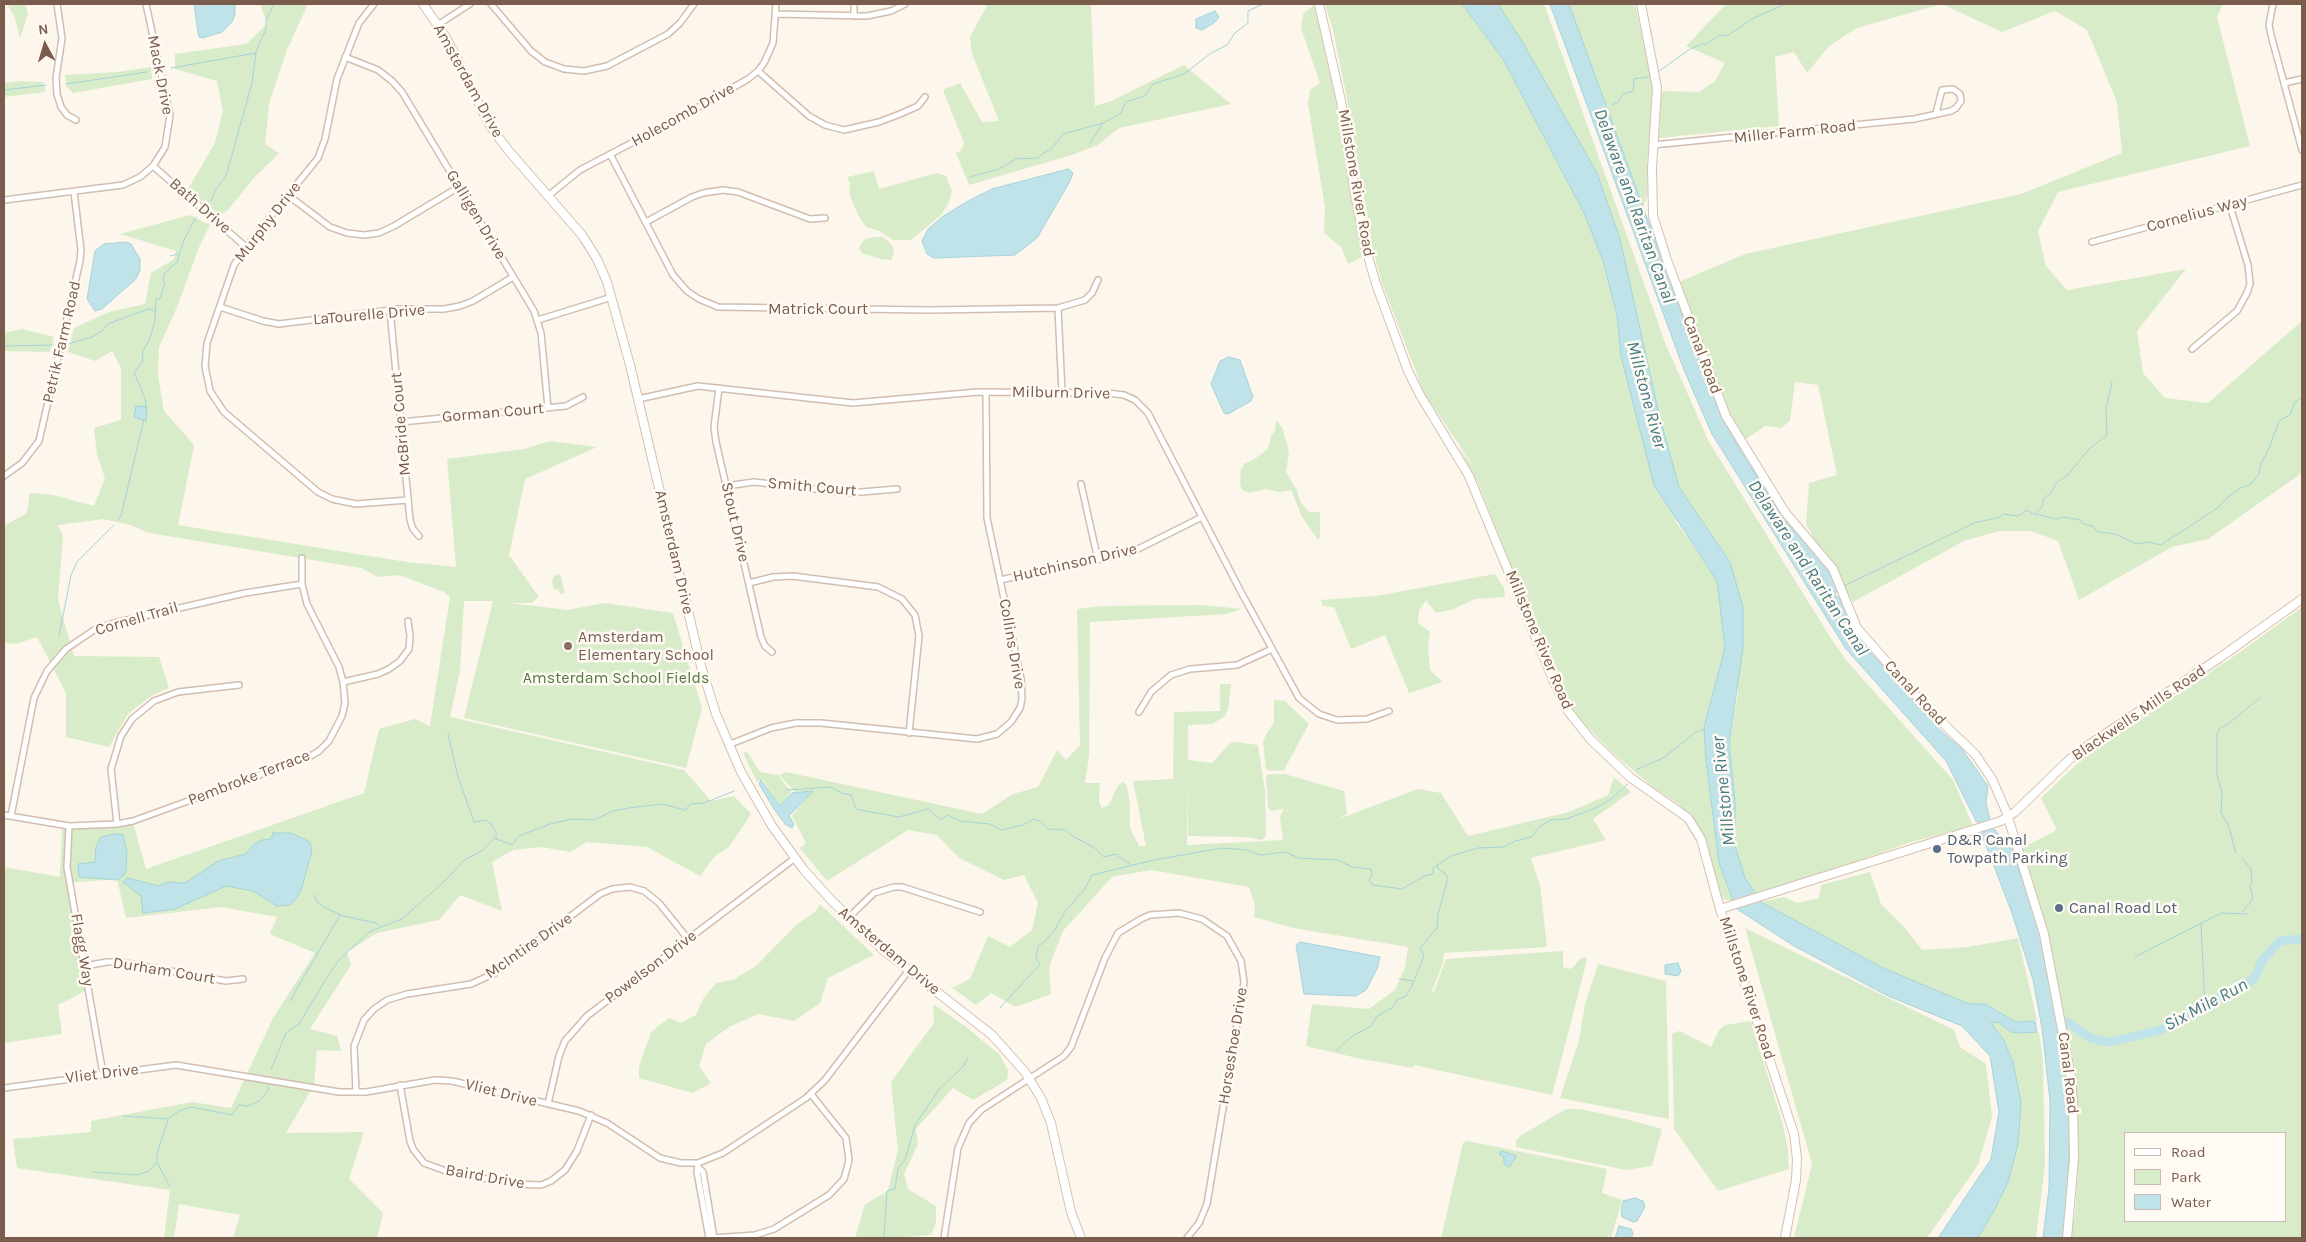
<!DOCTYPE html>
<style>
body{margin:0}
#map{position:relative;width:2306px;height:1242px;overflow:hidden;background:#fdf6ec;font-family:Karla,sans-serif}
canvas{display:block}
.frame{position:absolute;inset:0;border:5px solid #7a5c4d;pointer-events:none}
.legend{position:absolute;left:2124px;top:1132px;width:162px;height:90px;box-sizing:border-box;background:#fffaf3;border:1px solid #cabbb1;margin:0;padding:6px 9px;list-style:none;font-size:15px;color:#7a5c4d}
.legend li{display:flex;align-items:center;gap:10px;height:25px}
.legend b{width:25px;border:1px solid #cabbb1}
.north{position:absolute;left:20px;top:20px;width:50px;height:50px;-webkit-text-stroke:4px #fffaf3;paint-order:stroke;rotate:354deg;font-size:14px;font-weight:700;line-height:20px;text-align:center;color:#7a5c4d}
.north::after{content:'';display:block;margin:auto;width:18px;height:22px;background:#7a5c4d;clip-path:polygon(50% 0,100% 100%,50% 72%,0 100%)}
</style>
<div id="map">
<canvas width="2306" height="1242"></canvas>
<div class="frame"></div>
<ul class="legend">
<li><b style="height:6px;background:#fff"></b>Road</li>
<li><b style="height:14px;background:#d8ecc9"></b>Park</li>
<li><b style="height:14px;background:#bfe3e8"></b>Water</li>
</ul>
<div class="north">N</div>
</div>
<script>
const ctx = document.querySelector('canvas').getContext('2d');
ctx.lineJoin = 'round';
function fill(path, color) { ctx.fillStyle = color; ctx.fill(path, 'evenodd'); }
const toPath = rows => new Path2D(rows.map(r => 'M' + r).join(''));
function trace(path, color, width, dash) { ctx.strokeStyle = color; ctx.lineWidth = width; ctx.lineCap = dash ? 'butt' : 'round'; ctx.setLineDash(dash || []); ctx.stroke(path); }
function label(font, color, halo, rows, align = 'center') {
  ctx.font = font + ' Karla,sans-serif'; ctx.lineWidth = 5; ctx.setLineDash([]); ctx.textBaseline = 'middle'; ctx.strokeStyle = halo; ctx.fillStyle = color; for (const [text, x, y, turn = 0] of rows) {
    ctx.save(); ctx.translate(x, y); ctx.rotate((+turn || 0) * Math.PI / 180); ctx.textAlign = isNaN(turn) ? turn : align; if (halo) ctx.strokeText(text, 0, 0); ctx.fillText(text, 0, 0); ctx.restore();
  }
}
const green = toPath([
 [7,4,25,4,28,14,20,38,15,18],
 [260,4,308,4,287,50,269,104,265,144,279,153,253,179,228,210,219,215,188,189,215,143,223,110,217,81,175,69,175,54,246,44,267,24],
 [988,4,1091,4,1095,106,1111,101,1184,65,1231,104,1119,128,1098,145,1072,155,969,185,956,153,960,152,964,143,943,90,960,83,982,122,999,121,972,54,970,37],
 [1325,4,1462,4,1503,59,1584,213,1603,261,1617,315,1621,356,1676,522,1717,580,1725,648,1704,727,1706,760,1719,863,1733,901,1723,899,1718,889,1699,826,1678,804,1655,789,1614,754,1581,721,1565,699,1478,483,1459,448,1476,470,1424,393,1382,283,1372,246,1346,93,1333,30],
 [1498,4,1544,4,1666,345,1709,442,1832,640,1846,660,1953,780,1973,826,1911,842,1838,868,1755,893,1745,878,1735,846,1735,802,1729,744,1738,693,1730,562,1679,487,1659,414,1620,239,1522,41],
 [1567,4,1635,4,1650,69,1653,94,1647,164,1647,196,1643,208],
 [1726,4,1942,4,1857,28,1829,46,1807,73,1794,52,1775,57,1779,126,1659,138,1661,97,1663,91,1699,92,1715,81,1725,63,1686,46],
 [1942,4,2223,4,2217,17,2250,146,2058,192,2038,231,2046,266,2067,290,2186,269,2137,331,2143,373,2165,398,2208,403,2302,321,2302,473,2208,539,2172,547,2079,600,2058,541,2031,531,1999,531,1964,541,1853,602,1806,525,1809,483,1837,475,1818,385,1795,382,1790,421,1781,428,1765,426,1746,439,1730,414,1679,282,1745,254,2021,194,2122,153,2117,102,2087,30,2055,11,2002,32],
 [1314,5,1333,78,1347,173,1364,256,1348,264,1341,247,1324,233,1325,207,1308,104,1310,90,1320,83,1301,28,1303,14],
 [151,67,152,79,73,93,66,86,65,75,116,72],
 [20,81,44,82,45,92,4,97,4,83],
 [874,171,879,189,937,173,946,176,952,191,948,204,941,215,911,240,893,240,879,231,866,227,858,215,849,193,850,184,847,177],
 [190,215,210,225,200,245,177,307,159,347,158,375,164,411,194,445,178,525,407,562,456,567,447,459,524,449,550,441,597,447,525,479,509,555,539,597,531,603,510,603,567,610,605,603,673,613,702,708,686,768,464,718,493,601,464,601,460,671,450,717,684,770,711,801,734,796,751,814,729,847,715,856,700,876,647,847,587,842,570,852,541,847,513,850,492,862,502,911,460,895,439,920,377,933,347,952,351,965,310,1029,337,1036,341,1051,317,1050,314,1085,286,1133,364,1132,349,1179,383,1213,377,1238,233,1238,240,1215,179,1204,174,1238,164,1238,170,1190,17,1168,13,1139,91,1132,91,1121,192,1102,231,1108,273,1018,315,953,270,934,277,917,221,907,126,918,117,879,66,883,85,991,58,1005,62,1034,4,1043,4,867,60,877,62,829,111,828,133,823,146,869,364,793,379,729,415,719,430,726,450,597,444,592,400,575,378,577,361,568,149,533,130,525,103,519,58,525,63,535,58,600,74,656,159,657,169,688,151,696,128,714,109,747,66,737,66,693,37,637,16,644,4,643,4,526,27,513,30,493,53,495,94,506,105,478,97,455,94,428,121,420,121,368,112,351,95,361,68,352,74,328,109,312,145,304,151,273,174,259,176,251,120,234],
 [873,237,883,237,892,245,894,253,891,260,881,259,862,253,859,247,864,240],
 [22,329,54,337,50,352,4,351,4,333],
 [1276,420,1282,427,1287,444,1289,453,1286,472,1297,490,1300,501,1309,512,1320,512,1320,537,1318,540,1302,517,1291,490,1279,492,1266,489,1249,493,1242,490,1240,484,1241,469,1245,463,1253,460,1268,449,1271,436,1275,430],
 [560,574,565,593,560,594,558,589,554,590,552,581,554,576],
 [1495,574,1504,588,1505,597,1475,599,1454,609,1436,613,1426,600,1419,610,1418,623,1430,632,1428,647,1430,670,1443,682,1409,693,1385,635,1351,649,1334,607,1323,606,1321,600,1376,596],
 [1202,605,1242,609,1227,614,1090,622,1089,755,1085,783,1100,783,1099,802,1102,808,1109,805,1117,787,1123,782,1127,786,1130,805,1130,828,1139,846,1146,846,1133,781,1173,779,1174,712,1220,711,1220,684,1231,684,1228,710,1224,717,1212,724,1188,725,1188,760,1212,763,1230,743,1235,742,1258,745,1265,791,1266,836,1262,840,1245,837,1188,836,1187,778,1187,845,1283,840,1280,816,1284,809,1271,811,1268,807,1266,776,1269,774,1285,774,1344,791,1347,814,1336,820,1418,789,1441,793,1468,836,1569,812,1608,795,1614,777,1631,792,1593,819,1606,840,1531,858,1540,885,1547,947,1444,953,1443,963,1432,991,1434,992,1446,959,1563,951,1563,967,1571,969,1580,959,1585,957,1587,960,1552,1095,1414,1065,1413,1068,1361,1059,1306,1046,1312,1004,1369,1009,1395,990,1405,968,1408,947,1293,928,1254,917,1255,906,1249,887,1151,870,1112,877,1063,931,1049,967,1051,994,1016,1007,991,993,976,1005,952,988,970,979,988,936,1010,947,1032,930,1038,903,1024,875,1004,880,959,858,937,835,908,830,827,881,800,848,806,843,792,816,804,801,779,775,786,772,982,814,1013,794,1038,787,1057,750,1066,760,1080,745,1077,609,1103,606],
 [2302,607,2302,1238,2070,1238,2075,1215,2078,1169,2078,1127,2074,1075,2066,1075,2047,967,2054,966,2040,905,2022,848,2057,830,2041,798,2082,759,2243,650],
 [2125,1133,2285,1133,2285,1221,2125,1221],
 [1274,700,1285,701,1309,724,1284,770,1269,771,1266,769,1263,742,1266,734,1274,723],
 [747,752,760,772,778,775,791,792,781,807,762,779,757,782,743,753],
 [1870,872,1881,904,1904,927,1922,950,1968,947,2018,938,2037,1020,2016,1022,1985,1004,1969,1004,1918,984,1883,968,1761,902,1784,897,1797,903,1819,898,1821,885],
 [820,904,874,955,828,978,820,1003,794,1021,758,1014,729,1027,706,1044,699,1066,711,1083,693,1093,639,1078,639,1067,651,1032,669,1018,681,1023,696,1015,703,999,716,983,733,980,756,966,797,924,815,912],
 [1745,928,1954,1030,1960,1047,1986,1064,1992,1117,1978,1165,1927,1238,1794,1238,1812,1164],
 [1598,964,1666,981,1669,1119,1560,1098,1579,1041,1585,1004],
 [933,1004,965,1026,1000,1055,1008,1071,1007,1080,973,1100,953,1088,916,1129,918,1144,904,1174,908,1189,936,1206,936,1223,931,1235,896,1238,855,1238,865,1204,888,1191,898,1150,891,1082,934,1023],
 [1751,1021,1783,1125,1788,1150,1789,1169,1718,1191,1674,1129,1672,1034,1679,1031,1711,1047,1719,1030,1725,1025],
 [1998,1022,2011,1032,2018,1033,2039,1032,2043,1061,2045,1164,2036,1238,1978,1238,1995,1209,2008,1182,2013,1062,2003,1039,1990,1023],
 [1566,1109,1580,1109,1626,1119,1662,1129,1652,1166,1626,1170,1516,1147,1516,1141,1520,1136],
 [1467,1141,1607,1169,1602,1193,1622,1200,1611,1238,1441,1238,1463,1143]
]);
const water = toPath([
 [194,4,235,4,235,14,232,22,222,32,203,38,199,37,198,33,194,4],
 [1462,4,1498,4,1522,41,1597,173,1620,239,1659,414,1679,487,1730,562,1743,607,1743,648,1729,744,1735,802,1735,846,1745,878,1761,902,1883,968,1969,1004,1985,1004,2016,1022,2035,1021,2037,1032,2018,1033,2011,1032,1998,1022,1991,1023,2003,1039,2013,1062,2021,1102,2018,1144,2008,1182,1995,1209,1978,1238,1938,1238,1991,1159,1999,1112,1990,1056,1962,1026,1888,996,1794,946,1737,909,1733,901,1719,863,1706,760,1704,727,1725,648,1717,581,1654,485,1621,356,1617,315,1603,261,1584,213,1503,59,1462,4],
 [1550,4,1569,4,1696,352,1723,418,1739,448,1784,520,1824,563,1837,584,1838,589,1835,594,1844,604,1854,634,1940,730,1962,749,1988,786,1986,803,1990,820,1994,829,2012,849,2038,925,2060,1035,2069,1091,2070,1125,2068,1204,2063,1238,2043,1238,2049,1188,2050,1101,2042,1028,2033,980,2012,913,1982,835,1980,824,1976,821,1946,761,1846,649,1712,434,1684,370,1550,4],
 [1215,11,1219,17,1214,23,1202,30,1196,28,1196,19,1215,11],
 [1068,169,1073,173,1070,181,1037,238,1015,255,934,258,927,254,922,241,928,229,942,217,968,201,992,189,1068,169],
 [126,242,131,244,140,259,140,270,136,279,102,309,95,311,87,299,95,251,104,244,126,242],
 [1229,357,1240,360,1253,397,1251,401,1228,414,1224,413,1211,384,1220,361,1229,357],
 [136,406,147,407,146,421,134,417,136,406],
 [761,780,780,806,792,793,813,791,789,816,794,824,792,828,785,824,774,809,759,784,761,780],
 [273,833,291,833,310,842,312,851,302,887,297,898,290,905,277,906,253,891,226,886,175,909,143,913,141,896,123,882,127,878,159,886,168,882,185,883,218,861,246,854,253,845,262,840,271,839,273,833],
 [114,834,123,835,127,852,126,871,123,876,117,880,79,877,78,864,95,862,96,847,101,837,114,834],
 [1300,942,1380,957,1377,969,1366,990,1356,996,1304,994,1296,945,1300,942],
 [1678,963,1681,971,1678,976,1665,974,1665,965,1678,963],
 [1502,1151,1517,1156,1509,1167,1504,1164,1504,1157,1499,1154,1502,1151],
 [1635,1198,1643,1201,1645,1207,1637,1221,1633,1222,1622,1217,1621,1211,1623,1201,1635,1198],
 [1619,1226,1631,1229,1633,1233,1631,1238,1615,1238,1619,1226]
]);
const stream = toPath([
 [171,68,256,53],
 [1658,72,1690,49,1702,44,1706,44,1720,35,1727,36,1752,19,1785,4],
 [66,84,147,72],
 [4,90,46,85],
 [1612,105,1618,102,1623,94,1633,91,1634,79,1648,77,1652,75],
 [1090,143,1103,123],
 [970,177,999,169,1016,159,1038,158,1042,154,1051,149,1063,134,1103,123,1120,114,1126,102,1145,96,1153,84,1184,74,1211,53,1227,45,1235,33,1248,23,1248,11,1263,4],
 [211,201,216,189,226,176,252,83,256,52,266,29,266,20,274,4],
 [170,256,178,254],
 [68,344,92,337,102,331,108,324,126,317,149,309,155,311],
 [4,346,53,345],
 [146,408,145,399,134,372,142,363,143,351,150,338,155,321,156,300,160,298,165,283,163,279,165,273,177,262,183,242,196,217],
 [2036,513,2042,507,2043,499,2051,493,2057,482,2068,475,2089,449,2107,435,2106,409,2112,382],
 [118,520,121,516,144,419],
 [1844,586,1974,523,2000,517,2003,514,2018,516,2027,510,2034,514,2057,519,2063,517,2080,520,2083,524,2092,526,2098,532,2115,534,2137,544,2148,542,2161,545,2219,507,2228,497,2240,488,2251,484,2259,474,2261,464,2270,446,2279,421,2290,415,2295,402,2302,397],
 [59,636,71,575,77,562,114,525],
 [448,734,458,777,474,822,485,820,491,824,496,832,496,839],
 [1636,770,1663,758,1696,732,1705,729],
 [787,790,831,787,841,793,851,795,856,809,866,811,899,817,928,809,941,820,947,815,960,821,990,824,1001,830,1023,825,1034,819,1040,821,1048,829,1066,830,1071,835,1095,848,1104,857,1116,854,1131,865],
 [2236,853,2228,824,2221,813,2222,793,2217,775,2217,735,2219,729,2228,724,2261,697],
 [2242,858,2251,869,2252,881,2250,886,2253,898,2243,912],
 [314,895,317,902,324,907,343,916,376,923,381,927,402,919,448,878,463,861,483,850,494,838,512,845,519,836,550,824,572,819,594,820,613,811,629,808,662,804,686,810,690,804,704,803,734,791],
 [2201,924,2205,1006],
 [2135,957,2221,913,2248,914],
 [1399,979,1413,981],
 [290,1001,340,915],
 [1000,1008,1040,964,1036,958,1038,947,1053,933,1064,913,1084,890,1092,875,1154,860,1222,848,1247,850,1260,855,1286,852,1298,858,1338,860,1352,867,1371,869,1372,875,1369,880,1373,885,1402,889,1424,876,1433,874,1433,868,1451,856,1478,848,1503,847,1515,841,1532,837,1538,828,1550,820,1566,819,1596,808,1611,799,1628,784],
 [1337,1050,1351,1037,1371,1026,1376,1017,1393,1007,1397,1000,1406,996,1412,986,1424,956,1420,948,1437,928,1438,914,1448,878,1445,873,1439,870,1437,865],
 [271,1070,286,1033,299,1024,327,977,339,960,369,932,380,927],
 [123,1116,168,1119],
 [93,1172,136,1175,149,1171,156,1163],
 [170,1187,157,1162,157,1154,168,1119,179,1111,192,1107,232,1115,239,1105,248,1106,259,1101,268,1091,268,1087],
 [884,1238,887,1191,895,1189,898,1168,905,1160,915,1125,940,1088,963,1067,968,1058]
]);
const river = toPath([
 [2065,1021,2091,1038,2103,1041,2111,1042,2160,1030,2254,979,2262,961,2280,941,2302,939]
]);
const street = toPath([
 [57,4,62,38,56,78,57,94,61,107,67,115,76,120],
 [374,4,359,23,337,79,325,139,318,158,246,247,234,265,207,343,205,366,210,391,224,412,318,492,332,499,356,504,408,500],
 [491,4,531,51,545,62,564,69,584,71,607,66,668,34,680,23,694,4],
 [854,4,854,16],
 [2273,4,2269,25,2271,35,2302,150],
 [776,14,867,16,891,11,905,4],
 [439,24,470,4],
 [345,57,378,70,392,81,402,92,534,311,541,333,548,408],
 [758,71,809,116,825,125,844,130,879,122,900,114,918,106,925,97],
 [2284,83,2302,79],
 [1653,145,1914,119,1951,111,1956,108,1961,101,1960,94,1953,89,1942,90,1936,113],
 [610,154,673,275,687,291,699,299,718,307,929,310,1058,308,1085,300,1092,293,1098,280],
 [153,166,246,247],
 [289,196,330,227,347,233,364,235,379,233,394,226,459,187],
 [548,196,580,170,681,117,748,79,758,71,764,63,773,43,776,4],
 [4,200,123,185,140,177,153,166,165,147,170,115,146,4],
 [646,222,692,197,703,193,723,190,738,192,810,219,825,218],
 [2092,242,2302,185],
 [220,307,263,321,279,324,399,309,444,309,460,306,473,301,513,277],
 [1058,308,1062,393],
 [390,310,410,520,413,529,419,536],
 [538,320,612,297],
 [2192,349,2237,311,2247,293,2250,284,2248,265,2230,206],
 [719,388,714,427,716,442,761,637,765,646,772,652],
 [638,399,698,386,853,403,978,392,1107,393,1124,395,1135,400,1148,413,1241,592,1299,698,1319,714,1337,720,1367,719,1389,711],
 [401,422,566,406,583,397],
 [4,476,22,463,39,441,80,261,81,250,74,192],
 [1081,484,1098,560],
 [726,486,754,482,849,493,897,489],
 [1000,580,1132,552,1202,517],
 [749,583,773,577,793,576,878,587,902,599,915,615,919,636,909,733],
 [343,682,378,674,389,669,400,661,409,649,410,636,408,621],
 [1139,712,1151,692,1171,675,1190,669,1237,665,1272,649],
 [728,745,771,728,796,723,821,723,977,739,997,734,1011,722,1020,708,1022,699,1021,679,987,518,986,392],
 [4,815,69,826,117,824,133,821,309,757,319,751,329,741,342,716,345,703,343,682,339,667,307,604,302,584,302,558],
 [11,816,34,698,47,671,66,649,94,630,114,623,245,593,302,584],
 [117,824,111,769,121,736,132,719,154,701,178,692,239,685],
 [69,826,67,867,103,1074],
 [848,918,874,893,894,887,902,887,980,912],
 [85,966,107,962,120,962,226,981,243,979],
 [400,1085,410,1141,413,1149,424,1163,446,1171,514,1184,541,1185,551,1181,565,1170,577,1151,591,1115],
 [4,1088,176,1065,339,1092,366,1092,435,1080,452,1081,579,1111,607,1123,660,1158,681,1163,698,1163,723,1153,806,1098,825,1080,909,970],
 [356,1092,354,1046,364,1020,374,1009,387,1000,407,994,471,984,495,973,600,894,612,889,630,887,644,891,659,903,688,939],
 [548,1104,559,1056,565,1041,587,1016,795,858],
 [698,1163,697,1172,709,1238],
 [699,1168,703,1172,714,1238],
 [712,1238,755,1235,774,1229,829,1195,844,1179,849,1160,846,1138,811,1094],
 [944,1238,958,1148,969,1123,981,1110,1064,1056,1071,1047,1105,958,1118,933,1141,919,1150,915,1179,913,1202,919,1227,936,1241,961,1244,982,1207,1204,1199,1223,1187,1238]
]);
const secondary = toPath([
 [423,4,447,39,490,126,508,150,582,235,597,259,607,282,630,365,701,666,716,714,741,772,772,826,804,870,831,900,882,949,992,1035,1025,1072,1041,1098,1051,1123,1071,1212,1081,1238],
 [1319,4,1341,101,1355,194,1366,249,1376,284,1408,371,1420,395,1469,476,1554,682,1568,711,1590,739,1631,778,1688,818,1701,839,1720,909,1794,1134,1797,1159,1796,1180,1785,1238],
 [1641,4,1657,88,1652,168,1653,216,1668,263,1726,416,1785,512,1833,569,1857,628,1926,707,1975,754,1992,779,2006,811,2044,934,2071,1077,2073,1103,2074,1159,2067,1238],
 [1720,909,2001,821,2015,812,2070,759,2090,744,2218,659,2302,599]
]);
const markers = [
 [568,646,5,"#8d6e63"],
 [1937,849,5,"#5c6f8a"],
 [2059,908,5,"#5c6f8a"]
];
const streetNames = [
 ["Mack Drive",160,75,79],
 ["Amsterdam Drive",468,81,61],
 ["Holecomb Drive",683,115,-29],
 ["Miller Farm Road",1795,132,-6],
 ["Millstone River Road",1356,183,80],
 ["Bath Drive",200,206,41],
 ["Cornelius Way",2197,214,-15],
 ["Galligen Drive",476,215,59],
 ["Murphy Drive",268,222,-52],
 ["Matrick Court",818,309],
 ["LaTourelle Drive",369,315,-5],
 ["Petrik Farm Road",62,342,-77],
 ["Canal Road",1702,355,69],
 ["Milburn Drive",1061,393,1],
 ["Gorman Court",493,413,-5],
 ["McBride Court",401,424,-95],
 ["Smith Court",812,487,5],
 ["Stout Drive",735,522,77],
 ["Amsterdam Drive",674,552,77],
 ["Hutchinson Drive",1075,563,-13],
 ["Cornell Trail",137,619,-16],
 ["Millstone River Road",1539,640,67],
 ["Collins Drive",1012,644,80],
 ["Canal Road",1915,693,47],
 ["Blackwells Mills Road",2139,713,-34],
 ["Pembroke Terrace",249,778,-21],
 ["McIntire Drive",529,946,-35],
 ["Flagg Way",82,950,80],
 ["Amsterdam Drive",889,951,40],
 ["Powelson Drive",651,967,-37],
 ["Durham Court",164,971,9],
 ["Millstone River Road",1747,988,72],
 ["Horseshoe Drive",1233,1046,-81],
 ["Canal Road",2068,1073,83],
 ["Vliet Drive",102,1074,-7],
 ["Vliet Drive",501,1093,14],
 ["Baird Drive",485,1177,10]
];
const educationNames = [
 ["Amsterdam",578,637],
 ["Elementary School",578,655]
];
const parkNames = [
 ["Amsterdam School Fields",616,678]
];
const serviceNames = [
 ["D&R Canal",1947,840],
 ["Towpath Parking",1947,858],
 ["Canal Road Lot",2069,908]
];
const waterNames = [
 ["Delaware and Raritan Canal",1634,206,70],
 ["Millstone River",1646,395,75],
 ["Delaware and Raritan Canal",1808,568,57],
 ["Millstone River",1724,791,-96],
 ["Six Mile Run",2206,1005,-28]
];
fill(green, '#d8ecc9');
fill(water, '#bfe3e8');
trace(water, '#a5d3da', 1);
trace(stream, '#a5d3da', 1);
trace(river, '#bfe3e8', 9);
trace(street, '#d1beb0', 8);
trace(secondary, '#d6c0b0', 10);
trace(street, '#fff', 5);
trace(secondary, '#fff', 8);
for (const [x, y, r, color] of markers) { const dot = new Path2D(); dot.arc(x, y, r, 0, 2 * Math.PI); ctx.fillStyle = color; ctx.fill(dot); trace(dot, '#fffaf3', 2); }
label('16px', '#7a5c4d', '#fffaf3', streetNames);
label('16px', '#785e54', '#fffaf3', educationNames, 'left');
label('16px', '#537a41', '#fffaf3', parkNames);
label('16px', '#4e5e75', '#fffaf3', serviceNames, 'left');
label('italic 18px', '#437c86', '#fffaf3', waterNames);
</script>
